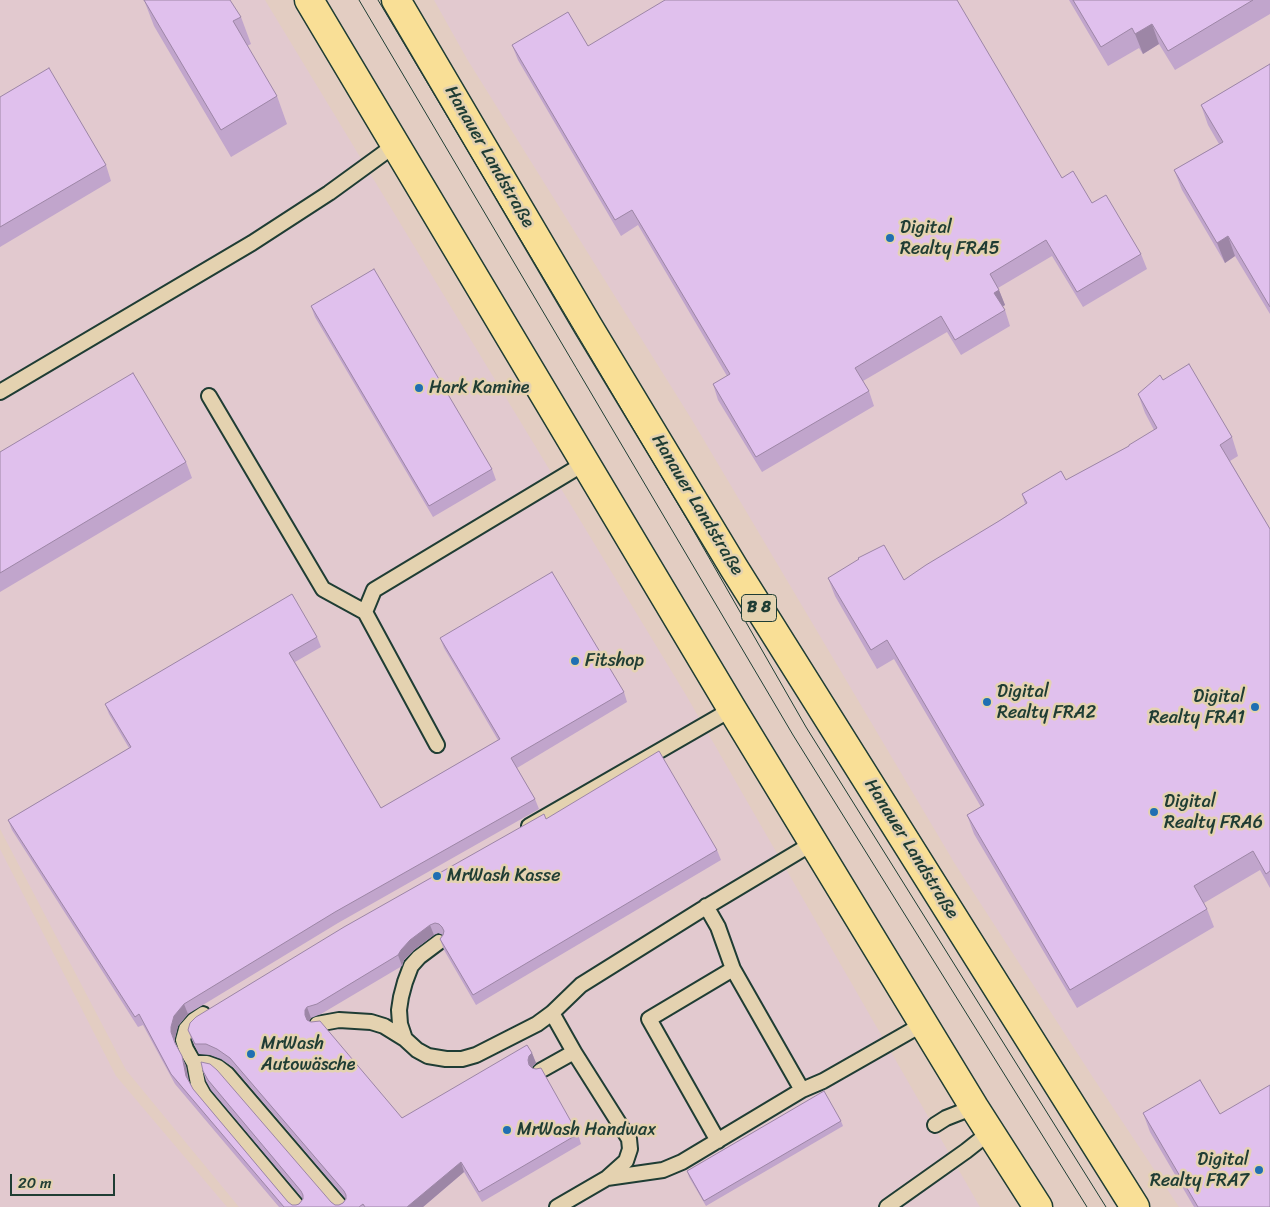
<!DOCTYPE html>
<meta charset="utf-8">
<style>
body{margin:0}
#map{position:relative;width:1270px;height:1207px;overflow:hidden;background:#e3cdc2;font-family:Sriracha,sans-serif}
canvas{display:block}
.scale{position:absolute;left:10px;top:1174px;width:105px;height:22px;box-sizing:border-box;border:2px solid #1f3d34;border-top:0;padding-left:6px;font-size:15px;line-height:18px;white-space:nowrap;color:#1f3d34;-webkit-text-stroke:4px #e4d2b0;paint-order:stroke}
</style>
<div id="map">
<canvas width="1270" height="1207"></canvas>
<div class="scale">20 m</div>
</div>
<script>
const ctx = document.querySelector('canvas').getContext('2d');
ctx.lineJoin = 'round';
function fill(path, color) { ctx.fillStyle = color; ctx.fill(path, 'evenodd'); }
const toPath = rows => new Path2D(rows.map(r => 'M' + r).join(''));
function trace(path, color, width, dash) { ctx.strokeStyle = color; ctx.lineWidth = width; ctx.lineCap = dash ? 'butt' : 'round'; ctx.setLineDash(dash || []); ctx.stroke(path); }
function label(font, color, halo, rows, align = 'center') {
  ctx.font = font + ' Sriracha,sans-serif'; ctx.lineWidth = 5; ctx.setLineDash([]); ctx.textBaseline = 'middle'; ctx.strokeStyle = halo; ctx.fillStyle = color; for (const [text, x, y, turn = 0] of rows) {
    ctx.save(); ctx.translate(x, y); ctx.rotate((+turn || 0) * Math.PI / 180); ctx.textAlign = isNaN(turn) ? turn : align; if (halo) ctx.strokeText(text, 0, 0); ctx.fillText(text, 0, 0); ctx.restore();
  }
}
const built = toPath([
 [0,0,265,0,686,695,980,1207,239,1207,126,1070,0,829],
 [434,0,1270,0,1270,1207,1179,1207,1094,1079,955,864,692,420,467,59],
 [0,849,116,1076,227,1207,0,1207]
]);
const service = toPath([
 [0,392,252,243,329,193,395,145],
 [209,396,323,589,365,612],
 [437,745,365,612,374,590,585,463],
 [529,826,732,709],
 [706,906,718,927,733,969,802,1090],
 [552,1013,574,1052,629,1139,630,1149,626,1161,607,1178,557,1207],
 [203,1014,194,1020,186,1029,183,1040,186,1049,194,1063,198,1084,204,1095,298,1207],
 [317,1024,339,1020,371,1022,384,1026,405,1039,417,1050,428,1056,446,1059,462,1059,476,1055,537,1024,552,1013,581,985,701,910,813,843],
 [405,1039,400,1024,399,1010,401,997,405,982,411,966,419,957,439,942],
 [194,1063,207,1063,218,1067,227,1074,341,1207],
 [540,1071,574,1052],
 [935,1125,946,1118,974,1107],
 [718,1141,649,1019,733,969],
 [607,1178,663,1170,682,1162,802,1090,823,1081,923,1024],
 [887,1207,966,1151,990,1132]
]);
const primary = toPath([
 [309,0,732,709,974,1107,1038,1207],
 [396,0,588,326,734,568,1135,1207]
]);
const tram = toPath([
 [359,0,793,735,1087,1207],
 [378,0,688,521,806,727,1106,1207]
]);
const wall = toPath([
 [144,0,241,17,251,44,247,46,277,96,287,124,231,157,154,26],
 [1069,0,1270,0,1270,14,1175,70,1159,44,1143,54,1139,48,1108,66],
 [512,45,588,46,1062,178,1092,203,1141,254,1147,269,1083,307,1052,256,998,288,1005,305,1002,307,1005,310,1010,326,961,355,947,332,863,381,869,391,874,406,762,472,718,400,713,384,727,376,638,225,621,236,518,60],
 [1270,64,1270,314,1235,256,1225,263,1182,190,1174,170,1219,144,1208,125,1201,105],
 [0,97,106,165,111,181,0,247],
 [311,306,492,469,496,480,433,517,315,317],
 [1163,380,1232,437,1238,456,1230,461,1270,529,1270,888,1260,870,1204,903,1207,909,1214,927,1077,1008,974,834,967,815,981,807,894,659,877,669,835,596,828,578,904,580,999,521,1025,504,1022,494,1066,480,1129,446,1154,430,1145,413,1138,394],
 [0,452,186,462,192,478,0,592],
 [317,637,321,647,295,662,381,808,498,740,444,648,440,638,624,692,627,702,517,768,535,799,539,809,338,923,188,1014,178,1026,175,1038,175,1042,186,1066,189,1081,193,1089,288,1202,292,1205,296,1205,299,1204,303,1199,211,1090,206,1081,203,1071,331,1202,335,1205,339,1205,343,1203,346,1199,234,1068,221,1059,210,1055,199,1054,192,1040,188,1030,546,819,717,850,721,860,476,1005,444,950,440,939,443,935,438,933,434,935,414,950,404,960,402,966,321,1014,311,1018,309,1021,402,1118,532,1053,536,1063,533,1066,532,1068,578,1134,581,1144,482,1202,464,1172,423,1207,279,1207,175,1084,143,1025,138,1027,12,830,8,820,129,748,109,714,105,704],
 [1143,1113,1270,1207,1194,1207,1150,1132],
 [841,1121,843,1126,706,1206,689,1177,687,1171]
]);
const shadedWall = toPath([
 [1152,24,1159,44,1143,54,1135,34],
 [1228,236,1235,256,1225,263,1217,243],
 [999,290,1005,305,1000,308,994,293],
 [430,925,434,935,414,950,404,960,402,966,398,955,401,950,410,940],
 [184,1004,188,1014,178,1026,175,1038,175,1042,171,1032,171,1027,174,1016],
 [307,1007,311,1018,309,1021,308,1025,305,1015,305,1010],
 [532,1053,536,1063,533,1066,531,1070,533,1076,528,1060,529,1056],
 [182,1056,186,1066,189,1086,186,1076],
 [461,1162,464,1172,423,1207,407,1207]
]);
const building = toPath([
 [144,0,230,0,241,17,233,21,277,96,221,130,144,0],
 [665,0,957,0,1062,178,1073,171,1092,203,1106,195,1141,254,1077,292,1046,240,990,274,999,290,994,293,1005,310,955,340,941,316,855,368,869,391,756,457,713,384,730,374,632,210,615,220,512,45,568,12,588,46,665,0],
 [1073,0,1253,0,1168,51,1152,24,1135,34,1132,28,1101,47,1073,0],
 [1270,64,1270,307,1228,236,1217,243,1174,170,1223,142,1201,105,1270,64],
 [49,68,106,165,0,227,0,97,49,68],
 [374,269,492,469,429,506,311,306,374,269],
 [1189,364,1232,437,1220,445,1270,529,1270,871,1266,874,1253,851,1194,886,1207,909,1070,990,967,815,984,805,887,640,871,650,828,578,859,559,858,558,884,545,904,580,926,565,999,521,1027,503,1022,494,1034,487,1061,471,1066,480,1129,446,1129,445,1157,428,1138,394,1160,375,1163,380,1189,364],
 [133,373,186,462,0,573,0,452,133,373],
 [552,572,624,692,511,758,535,799,335,912,184,1004,174,1016,171,1027,171,1032,175,1043,182,1056,186,1076,193,1089,288,1202,292,1205,296,1205,299,1204,303,1199,303,1195,301,1191,208,1080,203,1071,201,1062,210,1064,217,1070,331,1202,335,1205,339,1205,343,1203,346,1199,346,1195,344,1191,230,1058,217,1049,206,1044,195,1044,188,1030,190,1023,196,1017,344,927,544,814,546,819,659,751,717,850,473,995,440,939,443,935,444,931,442,927,439,924,435,923,430,925,410,940,401,950,398,955,317,1004,307,1007,305,1010,305,1015,307,1020,311,1022,320,1021,402,1118,527,1045,532,1053,529,1056,528,1060,529,1065,532,1068,536,1069,541,1068,578,1134,479,1192,461,1162,407,1207,365,1207,363,1204,359,1207,284,1207,171,1074,139,1014,135,1017,8,820,131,747,105,704,292,594,317,637,289,653,381,808,500,739,440,638,552,572],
 [1200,1080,1220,1114,1270,1085,1270,1207,1198,1207,1143,1113,1200,1080],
 [824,1091,841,1121,704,1201,687,1171,824,1091]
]);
const markers = [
 [890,238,5,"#1f6fb2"],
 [419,388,5,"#1f6fb2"],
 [575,661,5,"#1f6fb2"],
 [987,702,5,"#1f6fb2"],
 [1255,707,5,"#1f6fb2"],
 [1154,812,5,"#1f6fb2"],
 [437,876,5,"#1f6fb2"],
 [251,1054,5,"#1f6fb2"],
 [507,1130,5,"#1f6fb2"],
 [1259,1170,5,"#1f6fb2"]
];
const shields = [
 [759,608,35]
];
const shieldNames = [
 ["B 8",759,608]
];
const streetNames = [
 ["Hanauer Landstraße",489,157,60],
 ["Hanauer Landstraße",697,505,59],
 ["Hanauer Landstraße",911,849,58]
];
const poiNames = [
 ["Digital",900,228],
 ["Realty FRA5",900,249],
 ["Hark Kamine",429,388],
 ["Fitshop",585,661],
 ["Digital",997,692],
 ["Realty FRA2",997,713],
 ["Digital",1245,697,"right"],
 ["Realty FRA1",1245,718,"right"],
 ["Digital",1164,802],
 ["Realty FRA6",1164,823],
 ["MrWash Kasse",447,876],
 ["MrWash",261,1044],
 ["Autowäsche",261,1065],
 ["MrWash Handwax",517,1130],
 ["Digital",1249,1160,"right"],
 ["Realty FRA7",1249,1181,"right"]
];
fill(built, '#e2c9cf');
trace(service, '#1f3d34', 18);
trace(primary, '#1f3d34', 31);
trace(service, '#e4d2b0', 14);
trace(primary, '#f9df96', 28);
trace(tram, '#1f3d34', 1);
fill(wall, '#c1a5cc');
fill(shadedWall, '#9d86a6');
fill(building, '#e0c0ed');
trace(building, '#9d86a6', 1);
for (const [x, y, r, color] of markers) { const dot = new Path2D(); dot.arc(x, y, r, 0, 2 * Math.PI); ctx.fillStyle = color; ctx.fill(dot); trace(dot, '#e4d2b0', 2); }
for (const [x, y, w] of shields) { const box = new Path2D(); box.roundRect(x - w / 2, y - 13.5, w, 27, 4); ctx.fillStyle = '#e4d2b0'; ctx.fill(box); trace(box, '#1f3d34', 1); }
label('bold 16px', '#1f3d34', null, shieldNames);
label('18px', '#1f3d34', '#e4d2b0', streetNames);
label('18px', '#1f3d34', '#e4d2b0', poiNames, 'left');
</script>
